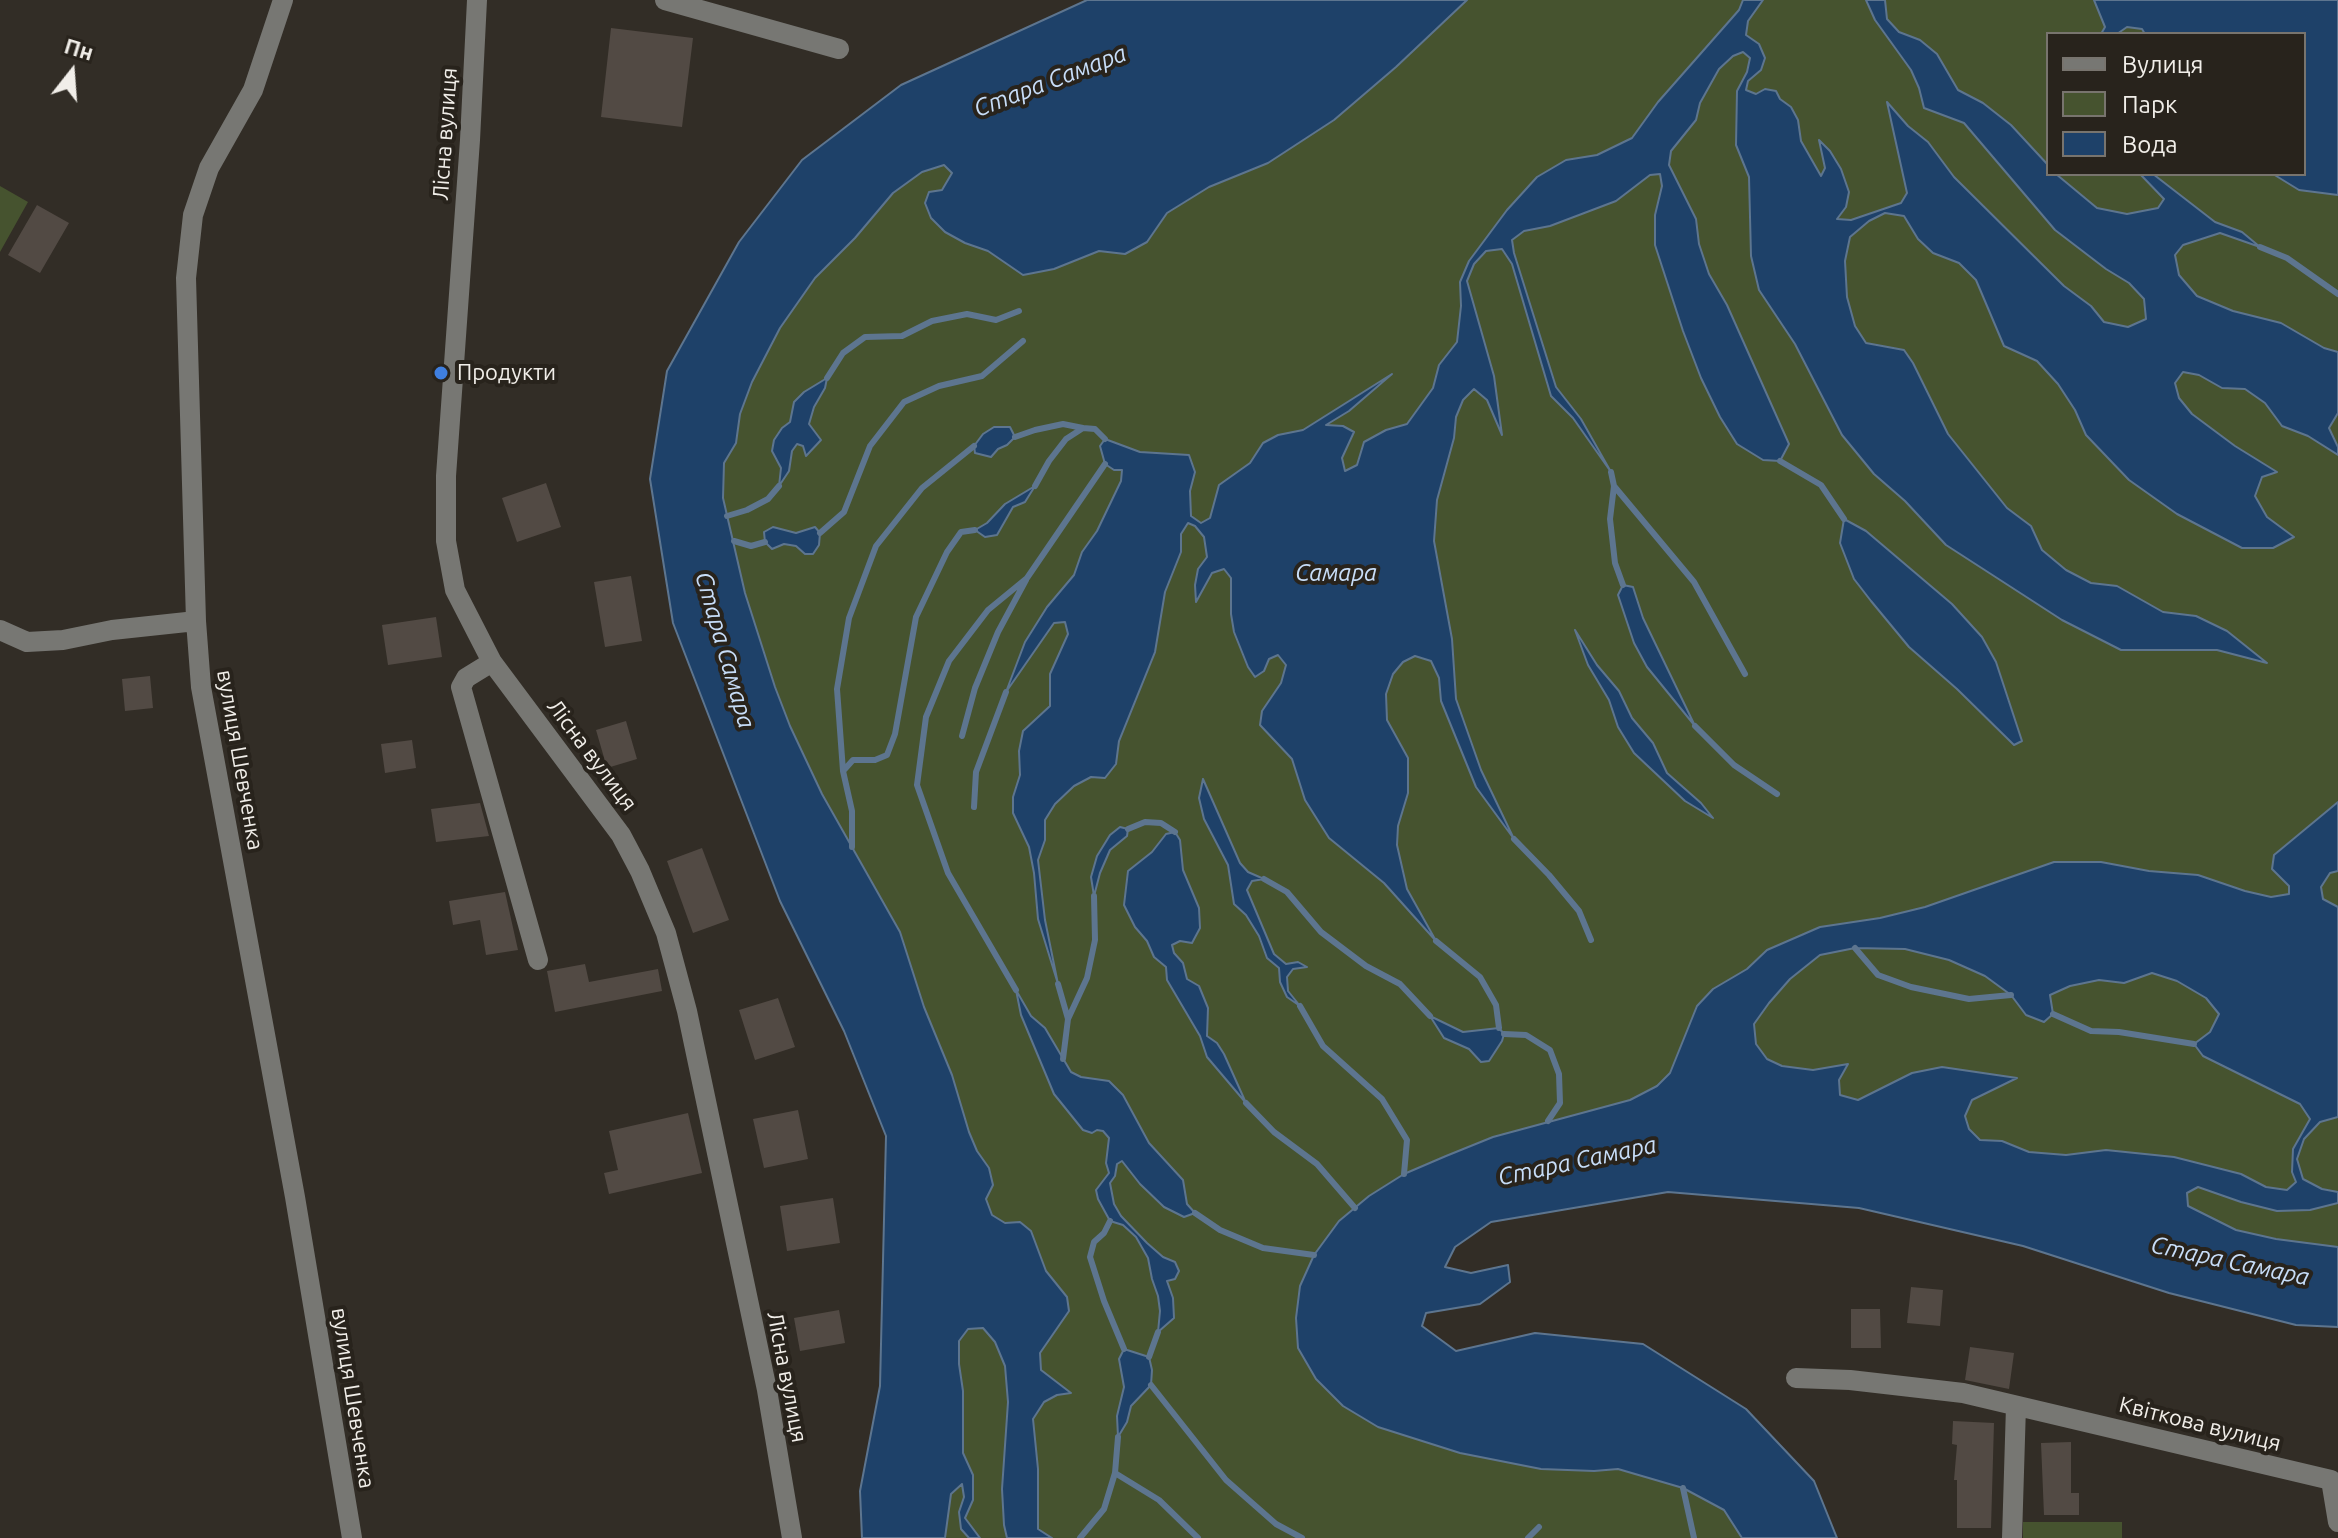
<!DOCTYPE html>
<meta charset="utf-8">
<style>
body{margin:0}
#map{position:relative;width:2338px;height:1538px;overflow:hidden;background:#322d26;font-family:Ubuntu,sans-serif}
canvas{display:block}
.legend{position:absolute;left:2046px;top:32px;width:260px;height:144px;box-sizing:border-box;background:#28231c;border:2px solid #78746e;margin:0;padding:10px 14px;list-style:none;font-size:24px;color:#f1eee9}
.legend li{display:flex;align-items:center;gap:16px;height:40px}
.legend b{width:40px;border:2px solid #78746e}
.north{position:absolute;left:32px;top:32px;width:80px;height:80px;-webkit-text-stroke:6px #28231c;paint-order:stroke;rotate:17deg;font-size:22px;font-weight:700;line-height:32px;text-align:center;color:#f1eee9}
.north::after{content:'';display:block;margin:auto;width:28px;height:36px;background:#f1eee9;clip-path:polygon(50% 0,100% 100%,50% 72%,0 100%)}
</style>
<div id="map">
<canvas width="2338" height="1538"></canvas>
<ul class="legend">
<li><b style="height:10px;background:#777773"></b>Вулиця</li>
<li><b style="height:22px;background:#46532f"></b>Парк</li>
<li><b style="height:22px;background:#1e4169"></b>Вода</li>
</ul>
<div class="north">Пн</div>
</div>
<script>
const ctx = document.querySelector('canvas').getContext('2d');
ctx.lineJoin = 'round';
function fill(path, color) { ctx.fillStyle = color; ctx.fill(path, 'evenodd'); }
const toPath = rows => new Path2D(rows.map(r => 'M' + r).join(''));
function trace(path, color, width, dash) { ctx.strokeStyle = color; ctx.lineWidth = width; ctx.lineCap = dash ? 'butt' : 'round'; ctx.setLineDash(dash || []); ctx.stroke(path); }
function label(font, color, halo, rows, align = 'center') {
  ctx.font = font + ' Ubuntu,sans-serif'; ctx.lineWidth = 8; ctx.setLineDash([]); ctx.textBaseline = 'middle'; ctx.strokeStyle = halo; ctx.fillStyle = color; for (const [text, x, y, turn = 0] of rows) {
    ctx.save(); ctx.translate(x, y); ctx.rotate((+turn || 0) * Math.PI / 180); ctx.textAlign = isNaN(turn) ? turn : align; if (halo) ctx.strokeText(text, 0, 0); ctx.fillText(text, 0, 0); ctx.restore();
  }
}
const green = toPath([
 [1087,0,2338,0,2338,1327,2296,1325,2169,1293,2023,1246,1859,1208,1668,1192,1491,1222,1455,1247,1444,1267,1422,1326,1456,1351,1535,1333,1643,1344,1746,1409,1814,1481,1837,1538,862,1538,860,1491,880,1386,886,1136,844,1031,780,901,673,623,650,479,667,371,739,242,802,160,901,85],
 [2048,34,2304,34,2304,174,2048,174],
 [0,186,28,202,0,252],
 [2023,1522,2122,1522,2122,1538,2023,1538]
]);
const water = toPath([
 [1087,0,1467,0,1396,67,1334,120,1268,163,1209,187,1167,213,1147,242,1125,254,1099,251,1054,269,1023,275,988,251,965,243,945,232,931,218,925,203,929,192,942,190,952,173,944,165,922,172,893,193,855,238,815,278,780,328,752,382,740,414,736,443,724,463,723,498,745,593,775,687,790,726,822,794,900,932,924,1007,952,1075,969,1132,977,1151,989,1168,993,1185,986,1199,992,1215,1005,1223,1020,1222,1031,1231,1046,1271,1067,1297,1069,1311,1040,1353,1041,1370,1071,1393,1057,1395,1044,1402,1033,1419,1038,1469,1038,1529,1052,1538,1007,1538,1004,1525,1002,1489,1008,1402,1005,1366,995,1342,983,1328,968,1329,959,1341,959,1364,963,1391,963,1453,973,1475,973,1500,965,1518,980,1538,969,1538,961,1529,959,1512,964,1497,962,1484,951,1494,945,1538,862,1538,860,1491,880,1386,886,1136,844,1031,780,901,673,623,650,479,667,371,739,242,802,160,901,85,1087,0],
 [1743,0,1763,0,1748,21,1746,35,1759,44,1765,58,1761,70,1748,81,1746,90,1756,94,1765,89,1776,91,1780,99,1791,107,1798,120,1801,141,1821,176,1825,168,1819,140,1830,151,1841,169,1849,192,1846,207,1837,219,1851,220,1901,203,1907,193,1887,102,1908,126,1928,142,1954,177,2064,286,2091,306,2104,322,2128,327,2146,319,2144,299,2129,283,2106,269,2055,230,1964,123,1924,108,1919,88,1911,70,1875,20,1866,0,1885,0,1887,19,1899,32,1920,40,1937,54,1958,90,1983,103,2011,125,2048,165,2048,174,2056,174,2097,208,2127,214,2158,208,2164,199,2140,174,2153,174,2215,222,2242,232,2260,247,2220,233,2183,245,2175,255,2179,275,2197,296,2233,311,2281,323,2324,348,2338,352,2338,413,2329,428,2338,447,2338,455,2308,436,2282,426,2265,403,2245,389,2222,388,2199,375,2183,372,2175,383,2179,398,2192,414,2235,446,2277,472,2262,477,2255,496,2267,517,2294,537,2273,548,2242,548,2177,514,2129,480,2086,435,2075,410,2058,384,2037,361,2004,346,1976,280,1959,263,1933,253,1918,239,1904,216,1885,213,1869,221,1850,237,1845,261,1847,297,1855,326,1866,343,1904,350,1913,363,1948,434,2007,508,2031,526,2042,550,2066,570,2091,583,2117,586,2163,612,2196,616,2227,631,2267,663,2217,650,2121,650,2062,620,1946,545,1905,501,1874,474,1842,435,1795,344,1759,290,1751,256,1749,177,1736,145,1737,91,1747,72,1750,58,1743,52,1733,56,1719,69,1700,103,1696,120,1671,151,1669,165,1696,219,1699,244,1709,274,1727,305,1789,444,1780,461,1763,460,1737,444,1720,417,1701,378,1683,331,1655,245,1655,215,1662,186,1660,174,1650,175,1616,201,1550,226,1524,231,1512,240,1514,253,1556,387,1581,419,1611,472,1573,418,1551,396,1512,264,1502,249,1486,251,1474,264,1467,281,1494,376,1502,435,1487,400,1474,389,1463,400,1456,417,1454,438,1437,500,1434,541,1452,639,1456,699,1481,770,1514,839,1476,787,1441,701,1439,678,1431,661,1415,656,1403,662,1393,674,1386,694,1387,720,1408,758,1408,793,1398,826,1397,845,1407,889,1436,941,1384,883,1329,838,1305,800,1292,759,1260,725,1262,711,1281,683,1286,665,1278,655,1269,659,1264,671,1255,677,1248,667,1234,632,1231,614,1231,578,1224,569,1212,573,1196,602,1195,585,1198,569,1207,557,1204,537,1195,526,1188,523,1181,534,1181,552,1165,592,1155,652,1119,741,1116,764,1105,778,1091,777,1074,786,1055,804,1045,820,1045,840,1038,860,1045,920,1058,984,1038,919,1034,873,1029,847,1013,813,1013,797,1020,775,1019,751,1023,731,1050,706,1050,674,1068,634,1065,622,1054,623,1006,692,1025,642,1047,607,1074,575,1082,552,1097,531,1121,481,1122,470,1114,470,1105,464,1100,446,1105,439,1140,452,1189,455,1195,472,1190,491,1191,516,1201,523,1210,518,1219,485,1250,463,1263,443,1278,435,1303,430,1392,374,1349,411,1326,425,1343,426,1354,432,1342,458,1345,471,1357,465,1364,442,1386,430,1407,424,1433,388,1439,365,1457,342,1461,306,1460,282,1469,261,1507,210,1537,177,1566,160,1597,155,1632,138,1658,102,1739,10,1743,0],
 [2094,0,2338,0,2338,195,2299,190,2273,174,2304,174,2304,34,2145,34,2142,29,2127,27,2117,34,2101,34,2105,27,2094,0],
 [827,378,825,388,814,407,809,424,821,440,806,456,803,446,797,444,792,451,789,471,779,486,781,468,772,451,774,440,782,428,790,422,794,402,804,392,827,378],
 [994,427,1010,427,1015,437,1007,445,998,449,991,457,975,453,974,446,983,434,994,427],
 [1035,486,1025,502,1013,507,997,535,985,537,975,530,987,523,1005,504,1035,486],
 [1844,519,1866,531,1952,604,1982,637,1996,662,2022,741,2014,745,1957,689,1909,647,1871,601,1854,579,1840,543,1844,519],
 [773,527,796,533,815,527,820,533,819,545,813,554,805,554,796,546,784,544,772,549,765,542,764,532,773,527],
 [1623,585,1633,587,1643,618,1695,726,1647,667,1634,643,1618,595,1623,585],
 [1575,630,1597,665,1619,691,1632,718,1653,743,1667,773,1701,803,1713,818,1685,801,1634,753,1618,727,1609,700,1588,665,1575,630],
 [1203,779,1240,863,1248,872,1264,879,1252,881,1247,890,1274,954,1286,964,1298,962,1307,967,1293,969,1287,977,1288,991,1300,1006,1287,997,1280,982,1279,968,1267,958,1259,936,1246,915,1234,904,1228,865,1204,819,1199,798,1203,779],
 [2338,802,2338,871,2330,873,2321,887,2323,899,2338,907,2338,1117,2320,1122,2304,1139,2297,1159,2303,1179,2322,1189,2338,1192,2338,1203,2310,1210,2277,1211,2241,1202,2198,1187,2187,1193,2188,1206,2236,1230,2276,1239,2338,1247,2338,1327,2296,1325,2169,1293,2023,1246,1859,1208,1668,1192,1491,1222,1455,1247,1445,1267,1471,1273,1508,1265,1510,1282,1480,1304,1426,1313,1422,1326,1456,1351,1535,1333,1643,1344,1746,1409,1814,1481,1837,1538,1742,1538,1724,1510,1683,1488,1618,1469,1594,1471,1541,1469,1460,1453,1378,1427,1343,1406,1316,1379,1298,1348,1296,1318,1300,1286,1314,1255,1339,1221,1369,1196,1404,1174,1446,1156,1493,1137,1630,1100,1657,1086,1670,1073,1697,1006,1713,989,1747,969,1767,950,1820,927,1880,918,1925,907,2054,862,2101,862,2149,871,2198,875,2245,891,2271,897,2289,894,2289,886,2272,869,2274,855,2338,802],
 [1855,948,1905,949,1949,960,1985,976,2011,995,2026,1015,2044,1022,2053,1014,2050,995,2070,986,2099,980,2124,983,2152,973,2177,981,2206,998,2219,1014,2210,1032,2194,1044,2203,1056,2300,1104,2310,1119,2293,1149,2292,1172,2296,1182,2287,1190,2266,1187,2241,1174,2174,1157,2106,1150,2066,1155,2029,1152,2002,1141,1980,1140,1969,1129,1965,1116,1972,1100,2017,1078,1942,1067,1912,1073,1858,1100,1840,1095,1839,1080,1848,1064,1813,1070,1782,1066,1767,1059,1756,1044,1754,1024,1769,1003,1790,979,1820,955,1855,948],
 [1120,827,1128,829,1127,836,1110,850,1100,873,1094,896,1091,877,1097,856,1110,835,1120,827],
 [1175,832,1180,840,1183,870,1199,908,1200,928,1192,943,1180,941,1172,945,1174,953,1183,963,1187,979,1199,986,1208,1008,1207,1036,1217,1043,1224,1054,1246,1103,1207,1057,1200,1036,1167,980,1166,967,1154,957,1147,941,1135,927,1124,905,1128,871,1152,852,1166,834,1175,832],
 [1016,990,1031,1016,1045,1028,1071,1072,1081,1077,1109,1081,1123,1095,1149,1143,1183,1180,1187,1204,1195,1213,1184,1217,1164,1207,1140,1184,1122,1161,1117,1164,1115,1176,1110,1183,1114,1204,1121,1216,1147,1243,1163,1257,1175,1262,1179,1271,1175,1279,1167,1281,1173,1298,1174,1318,1158,1332,1160,1311,1158,1296,1152,1279,1148,1258,1136,1237,1123,1225,1110,1221,1098,1199,1096,1190,1109,1173,1106,1163,1109,1138,1103,1131,1097,1130,1092,1133,1083,1130,1054,1094,1021,1015,1016,990],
 [1430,1016,1463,1032,1499,1028,1504,1034,1502,1041,1489,1061,1481,1062,1469,1049,1444,1038,1430,1016],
 [1124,1349,1149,1357,1152,1370,1151,1385,1131,1406,1127,1422,1118,1437,1117,1416,1124,1387,1119,1359,1124,1349]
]);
const stream = toPath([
 [2260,247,2287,258,2338,294],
 [827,378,843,353,865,337,902,336,932,321,967,314,996,320,1019,311],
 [1015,437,1035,430,1063,424,1083,428],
 [1780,461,1821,485,1844,519],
 [1611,472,1614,486,1610,519,1615,563,1623,585],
 [1035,486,1049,461,1066,439,1083,428,1095,429,1105,439],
 [1614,486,1694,582,1745,674],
 [727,516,747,510,768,499,779,486],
 [820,533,844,512,870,446,904,402,939,386,982,376,1023,341],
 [734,541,751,546,765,542],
 [1695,726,1734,765,1777,794],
 [962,736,975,688,998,632,1026,580],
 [844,770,853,760,875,760,887,755,895,734,916,617,947,552,961,532,975,530],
 [974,807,976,772,1006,692],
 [1128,829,1145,822,1161,823,1175,832],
 [1514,839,1549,875,1579,911,1591,940],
 [852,847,852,811,843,771,837,689,849,618,876,546,922,488,974,446],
 [1264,879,1287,892,1321,932,1366,966,1400,984,1430,1016],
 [1436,941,1480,977,1496,1005,1499,1028],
 [1855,948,1878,975,1911,987,1969,999,2011,995],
 [1058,984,1068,1019,1063,1059],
 [1016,990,948,873,917,785,926,717,949,661,988,610,1027,578,1105,464],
 [1300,1006,1323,1046,1382,1099,1407,1140,1404,1174],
 [2053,1014,2091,1031,2119,1032,2194,1044],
 [1068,1019,1087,978,1095,940,1094,896],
 [1504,1034,1526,1035,1550,1050,1559,1074,1560,1103,1548,1121],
 [1246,1103,1274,1132,1317,1164,1355,1208],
 [1195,1213,1220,1230,1263,1248,1314,1255],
 [1110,1221,1104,1233,1094,1242,1090,1257,1104,1301,1124,1349],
 [1149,1357,1158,1332],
 [1151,1385,1226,1480,1276,1524,1302,1538],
 [1115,1473,1159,1500,1198,1538],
 [1683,1488,1694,1538],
 [1080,1538,1104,1509,1115,1473,1118,1437],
 [1528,1538,1539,1527]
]);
const building = toPath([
 [611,28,693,38,682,127,601,117],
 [37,205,69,223,40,273,8,255],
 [546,483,561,527,517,542,502,498],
 [631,576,642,641,605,647,594,582],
 [436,617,442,657,388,665,382,625],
 [150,676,153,708,125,711,122,679],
 [626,721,637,759,607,768,596,730],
 [412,740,416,768,385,773,381,744],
 [480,803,489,836,436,842,431,809],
 [702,848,729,920,693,933,667,861],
 [505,892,518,950,486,955,480,920,453,925,449,901],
 [585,964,589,982,658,969,662,991,555,1012,547,971],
 [778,998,795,1047,755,1060,739,1010],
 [798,1110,808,1159,764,1168,753,1119],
 [688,1113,702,1173,609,1194,604,1173,618,1170,609,1131],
 [833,1198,840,1243,787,1251,780,1206],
 [1911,1287,1943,1290,1940,1326,1907,1323],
 [1851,1309,1880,1309,1881,1348,1851,1348],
 [839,1310,845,1343,800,1351,794,1318],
 [1970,1347,2014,1353,2009,1389,1965,1380],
 [1953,1421,1994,1423,1991,1528,1957,1528,1957,1480,1954,1480,1957,1445,1952,1444],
 [2071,1442,2071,1493,2079,1493,2079,1515,2044,1515,2041,1443]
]);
const minor = toPath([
 [283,0,253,90,209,168,193,215,186,278,196,621,201,687,295,1197,352,1538],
 [477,0,470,140,446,476,446,541,455,590,492,662,621,835,640,871,666,933,687,1011,767,1390,792,1538],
 [665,0,839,49],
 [0,630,27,642,63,640,112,630,196,621],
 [492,662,466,678,461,687,538,960],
 [1796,1378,1850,1380,1963,1393,2331,1480,2338,1522],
 [2012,1538,2016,1406]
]);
const markers = [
 [441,373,8,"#3f7fe0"]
];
const streetNames = [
 ["Лісна вулиця",445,134,-86],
 ["Лісна вулиця",592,755,53],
 ["вулиця Шевченка",240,760,80],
 ["Лісна вулиця",787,1377,79],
 ["вулиця Шевченка",353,1398,81],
 ["Квіткова вулиця",2200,1424,14]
];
const poiNames = [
 ["Продукти",457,373]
];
const waterNames = [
 ["Стара Самара",1050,81,-21],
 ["Самара",1336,573],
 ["Стара Самара",725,650,74],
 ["Стара Самара",1577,1161,-12],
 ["Стара Самара",2230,1261,12]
];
fill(green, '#46532f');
fill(water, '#1e4169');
trace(water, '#5d758f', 2);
trace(stream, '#5d758f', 6);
fill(building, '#524a44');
trace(minor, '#777773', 20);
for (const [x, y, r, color] of markers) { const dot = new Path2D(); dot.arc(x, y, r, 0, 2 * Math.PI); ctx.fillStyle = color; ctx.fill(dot); trace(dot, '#28231c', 3); }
label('22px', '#f1eee9', '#28231c', streetNames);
label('22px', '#f1eee9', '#28231c', poiNames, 'left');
label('italic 24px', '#c7ddf8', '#28231c', waterNames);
</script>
